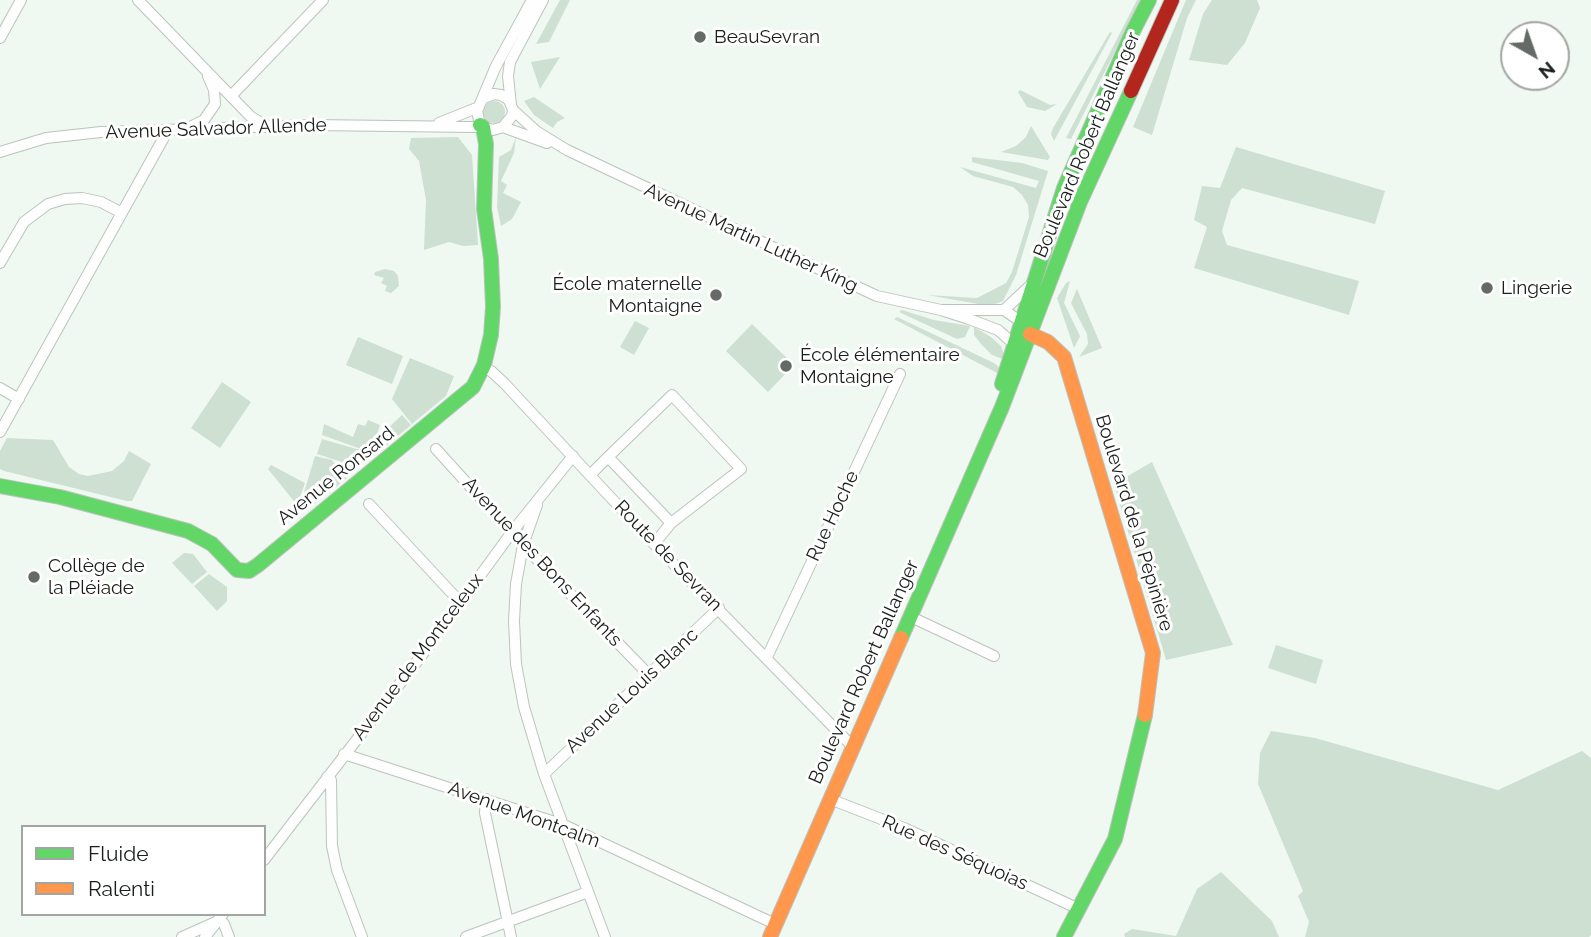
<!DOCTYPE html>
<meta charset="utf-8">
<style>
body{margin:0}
#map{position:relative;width:1591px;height:937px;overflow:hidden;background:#f0f8f2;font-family:Raleway,sans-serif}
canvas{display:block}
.legend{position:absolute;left:21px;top:825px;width:245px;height:91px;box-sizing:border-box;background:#fff;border:2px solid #a3a5a3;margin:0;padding:9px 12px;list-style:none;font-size:21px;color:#191e1a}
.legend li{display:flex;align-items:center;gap:14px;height:35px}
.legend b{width:35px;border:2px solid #a3a5a3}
.north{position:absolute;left:1500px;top:21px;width:70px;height:70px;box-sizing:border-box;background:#fff;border:2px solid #a3a5a3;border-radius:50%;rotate:140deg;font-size:19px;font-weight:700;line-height:28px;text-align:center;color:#191e1a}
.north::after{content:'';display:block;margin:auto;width:24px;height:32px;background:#646a66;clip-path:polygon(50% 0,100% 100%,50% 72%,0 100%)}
</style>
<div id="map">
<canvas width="1591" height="937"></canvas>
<ul class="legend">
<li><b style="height:9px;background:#63d668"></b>Fluide</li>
<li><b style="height:9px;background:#ff974d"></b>Ralenti</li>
</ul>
<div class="north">N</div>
</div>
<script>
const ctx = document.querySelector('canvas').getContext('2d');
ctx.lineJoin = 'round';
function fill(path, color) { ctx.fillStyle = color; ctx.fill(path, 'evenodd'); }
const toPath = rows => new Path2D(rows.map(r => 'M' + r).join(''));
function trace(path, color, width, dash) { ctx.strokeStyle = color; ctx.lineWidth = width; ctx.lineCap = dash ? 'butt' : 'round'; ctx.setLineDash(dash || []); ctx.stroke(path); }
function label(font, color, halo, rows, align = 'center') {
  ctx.font = font + ' Raleway,sans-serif'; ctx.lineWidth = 6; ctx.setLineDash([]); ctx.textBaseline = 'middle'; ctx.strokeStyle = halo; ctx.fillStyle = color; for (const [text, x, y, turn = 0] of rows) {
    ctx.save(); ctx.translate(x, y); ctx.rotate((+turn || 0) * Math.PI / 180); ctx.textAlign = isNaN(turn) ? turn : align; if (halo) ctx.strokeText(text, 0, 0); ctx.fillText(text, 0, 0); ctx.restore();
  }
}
const green = toPath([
 [560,0,570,0,549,42,536,44],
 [1137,0,1141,0,1071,139,1066,138],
 [1186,0,1196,0,1187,18,1152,135,1133,127],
 [1212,0,1257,0,1260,8,1245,43,1227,65,1189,60,1203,14],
 [1110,32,1112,33,1054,141,1051,134,1053,128],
 [560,57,540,89,531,62],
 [1020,90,1050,105,1057,104,1045,111,1027,107,1018,92],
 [534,97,565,118,557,122,553,128,534,115,524,101],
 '483 112a11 11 0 1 1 22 0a11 11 0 1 1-22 0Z',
 [1031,126,1050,157,1048,160,1001,152,1016,146,1026,137],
 [458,137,472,155,478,245,463,246,449,242,424,250,426,200,419,161,409,149,411,138],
 [516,137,514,153,501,181,507,185,503,193,521,202,512,219,501,226,497,207,499,157,511,150],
 [1236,147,1385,191,1375,224,1242,188,1231,200,1222,231,1227,245,1359,281,1349,315,1194,268,1207,227,1194,220,1202,186,1220,188],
 [972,157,1022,163,1048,171,1016,275,1003,301,995,304,984,305,927,295,977,298,1006,283,1012,272,1029,217,1028,205,1022,195,1013,187,973,176,960,167,1036,188,1039,181,972,162],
 [385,269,394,271,398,276,399,286,391,293,385,291,387,286,381,283,384,278,374,275,375,272],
 [1070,281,1064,303,1080,336,1074,348,1057,298,1066,283],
 [1077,289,1102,348,1079,357,1088,344,1087,334,1071,303],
 [902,310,934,320,970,326,965,337,957,339,899,312],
 [897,317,994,363,999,367,999,374,894,319],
 [635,321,649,328,634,355,620,347],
 [752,324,794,365,768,392,726,351],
 [974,327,991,337,1001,346,1004,354,1003,359,992,355,981,344,974,335],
 [358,337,403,356,392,384,346,365],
 [410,358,454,376,446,396,412,424,392,399],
 [222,382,251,402,220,448,191,428],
 [402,415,411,425,379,452,371,444],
 [368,420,380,425,376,436,361,449,322,435,324,424,353,437,358,424,365,426],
 [7,438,53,440,69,467,79,474,88,476,112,471,124,461,129,451,151,464,132,501,127,501,4,471,0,469,0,451],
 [322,439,360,450,345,463,317,454],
 [371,447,377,453,348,477,343,471,343,467,361,451,367,452],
 [315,456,332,460,335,464,333,467,347,478,311,507,302,499],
 [1152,462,1233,645,1166,660,1114,484],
 [271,465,305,483,297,505,268,469],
 [184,553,193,554,207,572,192,584,172,563],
 [209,574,227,587,227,601,217,611,194,586],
 [1276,645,1323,660,1316,684,1268,668],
 [1271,731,1315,738,1498,790,1582,751,1591,758,1591,935,1589,937,1305,937,1309,922,1298,896,1303,891,1258,784,1260,753],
 [1221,872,1272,921,1279,937,1125,937,1124,934,1132,929,1176,936,1197,889]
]);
const street = toPath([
 [138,0,250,116,269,128],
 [0,38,21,0],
 [231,96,323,0],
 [511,105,508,76,510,62,543,0],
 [513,110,536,131,567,150,836,277,877,296,941,310,969,319,998,330,1014,344,1020,340],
 [439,123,479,107],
 [190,127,204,120,215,104,214,90,208,76],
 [483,127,493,130,503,127,512,116,513,110,509,100,501,95,494,94,484,98],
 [503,127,547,143],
 [0,152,46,138,101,132,312,125,475,127,480,125,477,111,496,66,532,0],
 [0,263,24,222,48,204,65,199,82,198,101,202,122,213],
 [941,310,1004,310,1020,321,1025,327],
 [1004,310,1033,283],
 [483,368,491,371,504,383,654,544,852,746],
 [0,388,19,399],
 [0,432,168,130],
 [436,449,523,545,649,675],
 [591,474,608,457,672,395,741,469,671,523,608,457],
 [369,504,461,603],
 [537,505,523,545,516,584,514,621,516,664,524,707,544,774,605,937],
 [654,544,671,523],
 [909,616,994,656],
 [767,657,900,374],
 [344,754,564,825,775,924],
 [544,774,719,608],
 [327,777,331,780,332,846,337,870,362,937],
 [486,799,485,813,511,937],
 [830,799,904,828,1079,909],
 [264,860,425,651,512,532,573,456],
 [219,919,224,924,229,937],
 [182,937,218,921],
 [205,937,223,914],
 [466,937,588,892]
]);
const fast = toPath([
 [1002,384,1064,188,1132,33,1149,0],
 [0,486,60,497,188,531,212,544,237,570,249,571,258,565,473,387,484,365,491,335,493,307,491,259,484,209,486,144,483,127,480,125],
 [901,638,1002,407,1080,202,1131,91],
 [1064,937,1115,839,1145,715]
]);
const slow = toPath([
 [1030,334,1048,342,1064,357,1153,653,1145,715],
 [770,937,901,638]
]);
const jam = toPath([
 [1131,91,1172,0]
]);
const markers = [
 [700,37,7,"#646a66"],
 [1487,288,7,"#646a66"],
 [716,295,7,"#646a66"],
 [786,366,7,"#646a66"],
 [34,577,7,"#646a66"]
];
const poiNames = [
 ["BeauSevran",714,37],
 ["École maternelle",702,284,"right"],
 ["Montaigne",702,306,"right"],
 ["Lingerie",1501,288],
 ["École élémentaire",800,355],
 ["Montaigne",800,377],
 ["Collège de",48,566],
 ["la Pléiade",48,588]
];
const streetNames = [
 ["Avenue Salvador Allende",216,129,-2],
 ["Boulevard Robert Ballanger",1087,145,-67],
 ["Avenue Martin Luther King",751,238,25],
 ["Avenue Ronsard",336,476,-39],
 ["Rue Hoche",833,516,-65],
 ["Boulevard de la Pépinière",1134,523,73],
 ["Route de Sevran",668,556,46],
 ["Avenue des Bons Enfants",542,562,47],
 ["Avenue de Montceleux",418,657,-53],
 ["Boulevard Robert Ballanger",864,672,-66],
 ["Avenue Louis Blanc",632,691,-43],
 ["Avenue Montcalm",524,815,20],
 ["Rue des Séquoias",955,853,24]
];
fill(green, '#cde0d1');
trace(street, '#bcc3be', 12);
trace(fast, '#bcc3be', 16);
trace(slow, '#bcc3be', 16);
trace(jam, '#bcc3be', 16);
trace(street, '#fdfefd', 10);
trace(fast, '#63d668', 14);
trace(slow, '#ff974d', 14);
trace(jam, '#b3261e', 14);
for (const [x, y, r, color] of markers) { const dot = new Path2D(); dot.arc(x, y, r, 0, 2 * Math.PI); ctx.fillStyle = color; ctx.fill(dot); trace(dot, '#fff', 2.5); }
label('19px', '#191e1a', '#fff', poiNames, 'left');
label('19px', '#191e1a', '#fff', streetNames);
</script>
